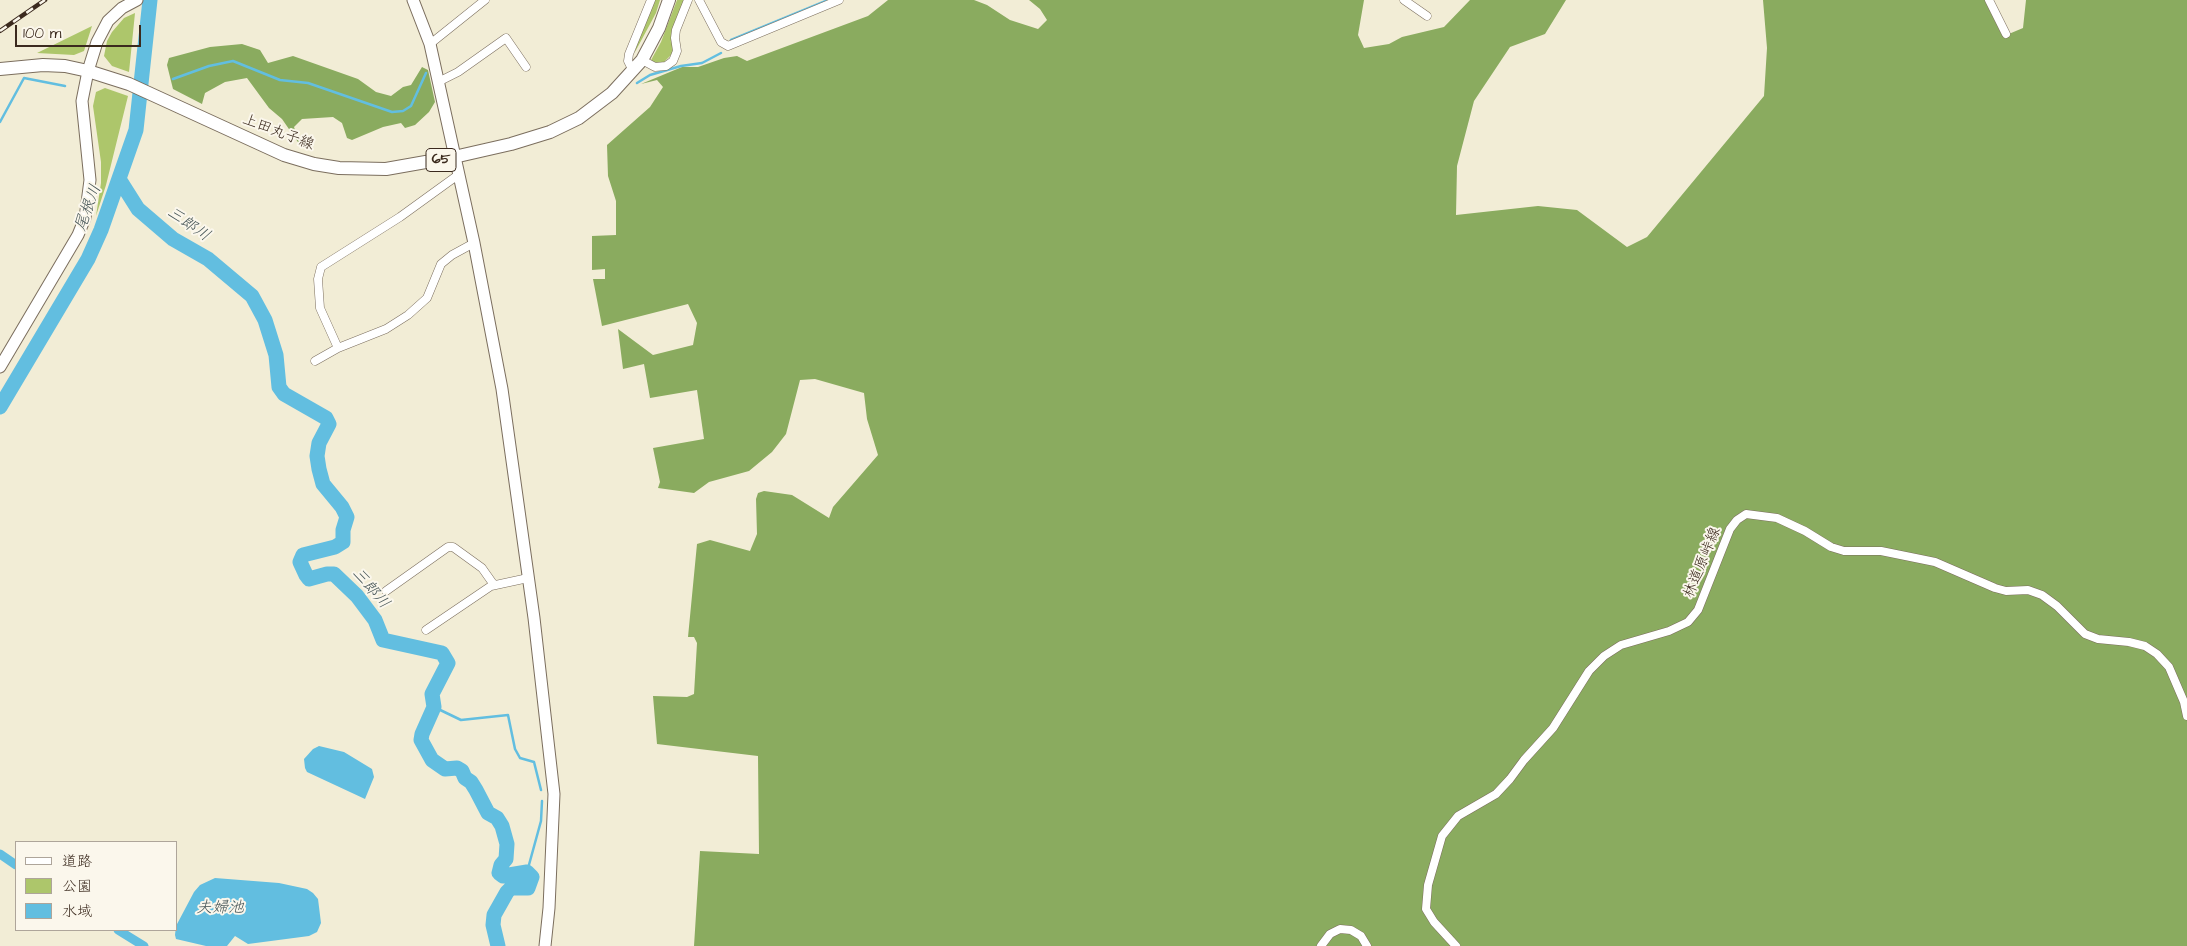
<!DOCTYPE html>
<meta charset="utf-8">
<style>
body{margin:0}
#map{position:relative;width:2187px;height:946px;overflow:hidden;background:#f2edd6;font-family:"Architects Daughter","Klee One",sans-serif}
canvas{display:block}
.legend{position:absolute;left:15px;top:841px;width:162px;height:90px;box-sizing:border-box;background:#fbf7ec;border:1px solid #aea59a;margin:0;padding:6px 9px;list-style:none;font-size:15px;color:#3b2a1e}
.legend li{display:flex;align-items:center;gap:10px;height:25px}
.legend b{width:25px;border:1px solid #aea59a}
.scale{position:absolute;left:15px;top:25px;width:126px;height:22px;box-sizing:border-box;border:2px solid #3b2a1e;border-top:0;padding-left:6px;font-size:15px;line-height:18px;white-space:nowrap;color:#3b2a1e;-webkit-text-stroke:4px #fbf7ec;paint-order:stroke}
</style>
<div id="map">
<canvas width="2187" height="946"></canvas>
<ul class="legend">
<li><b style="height:6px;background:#fff"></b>道路</li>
<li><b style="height:14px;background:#adc66b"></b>公園</li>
<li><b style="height:14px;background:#62bee0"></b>水域</li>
</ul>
<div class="scale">100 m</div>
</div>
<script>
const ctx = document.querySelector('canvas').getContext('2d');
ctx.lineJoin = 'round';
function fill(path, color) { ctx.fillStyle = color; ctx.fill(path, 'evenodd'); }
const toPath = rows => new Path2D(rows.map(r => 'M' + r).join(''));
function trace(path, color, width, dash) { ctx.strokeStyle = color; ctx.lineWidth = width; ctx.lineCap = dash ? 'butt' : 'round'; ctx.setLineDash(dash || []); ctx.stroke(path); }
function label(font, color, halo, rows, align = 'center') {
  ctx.font = font + ' "Architects Daughter","Klee One",sans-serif'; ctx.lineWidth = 4; ctx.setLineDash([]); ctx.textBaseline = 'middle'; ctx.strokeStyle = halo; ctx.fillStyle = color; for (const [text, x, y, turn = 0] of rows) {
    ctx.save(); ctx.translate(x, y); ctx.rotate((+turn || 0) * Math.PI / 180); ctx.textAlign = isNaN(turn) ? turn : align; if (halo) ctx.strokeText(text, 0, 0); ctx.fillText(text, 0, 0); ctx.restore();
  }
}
const green = toPath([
 [655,0,660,0,656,13,635,52,636,44],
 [677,0,684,0,672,54,663,63,652,63,650,62,661,42],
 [135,13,129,72,112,66,104,56,107,41,112,32,124,18],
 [92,26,84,51,74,55,37,53],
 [105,88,128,96,106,185,96,216,101,183,101,162,93,106,96,92]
]);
const forest = toPath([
 [888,0,974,0,987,5,1010,20,1038,29,1047,20,1040,9,1029,0,1364,0,1358,35,1364,48,1389,44,1402,37,1444,27,1470,0,1566,0,1545,34,1510,47,1474,101,1457,166,1456,215,1538,206,1577,210,1627,247,1647,237,1764,96,1767,48,1763,0,1985,0,2004,36,2023,28,2026,0,2187,0,2187,946,694,946,700,851,759,854,758,756,657,744,653,696,687,697,694,694,697,643,694,637,688,637,697,544,710,540,750,551,757,534,756,499,758,493,764,491,792,495,829,518,833,507,878,455,867,419,864,393,815,379,800,380,786,434,772,452,749,471,709,482,694,493,658,488,660,482,653,448,704,439,697,390,650,398,644,364,623,369,618,329,653,355,693,345,697,323,688,304,602,326,593,279,605,279,605,269,592,270,592,236,616,235,616,201,608,176,607,145,650,107,663,87,657,80,641,84,682,67,698,67,724,58,737,56,747,61,868,16],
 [242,44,260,50,268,63,293,56,358,79,376,92,391,96,403,87,411,85,422,67,428,70,435,102,429,112,415,125,405,128,401,123,383,127,352,140,347,138,342,123,333,117,302,119,294,127,300,145,282,119,269,108,247,78,225,82,205,93,202,104,173,89,167,65,169,58,210,47]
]);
const water = toPath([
 [319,746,344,752,372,769,374,777,365,799,307,772,305,768,304,759,313,749],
 [215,878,279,883,307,889,313,893,318,899,321,923,317,932,309,936,248,944,235,936,227,946,206,946,176,939,175,935,176,926,194,892,200,885]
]);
const stream = toPath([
 [731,40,828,0],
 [173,79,209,66,233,61,280,80,308,83,392,112,403,111,411,106,426,73],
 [637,83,650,75,681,66,702,63,721,53],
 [0,122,24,78,65,86],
 [434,707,461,720,508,715,515,749,520,758,534,762,541,790],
 [527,872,541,821,542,801]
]);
const canal = toPath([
 [0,854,16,865],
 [118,930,144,946]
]);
const river = toPath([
 [119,179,138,209,173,239,208,259,252,296,265,320,276,355,279,387,284,394,326,418,329,424,319,443,317,456,319,469,323,484,342,507,347,517,343,530,343,542,335,547,303,555,300,562,306,575,309,579,327,574,334,574,357,596,375,620,383,640,442,653,448,663,432,694,434,707,422,734,421,740,432,760,445,769,457,768,462,771,465,778,471,782,476,790,488,813,497,818,502,826,507,844,506,859,501,865,499,873,503,876,527,872,532,877,528,888,511,888,507,892,494,915,493,925,498,946],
 [0,407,88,259,101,230,136,130,150,0]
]);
const street = toPath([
 [699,0,721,42,728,46,839,0],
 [1404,0,1427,16],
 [1989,0,2006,34],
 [430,44,485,0],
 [642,60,655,67,666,66,673,61,677,51,675,38,676,30,688,0],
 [633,71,628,61,629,54,651,0],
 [438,82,458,72,506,38,526,67],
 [458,175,400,217,321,267,318,279,320,308,338,348,386,329,408,315,427,298,441,264,452,255,474,243],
 [315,361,338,348],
 [386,591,448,547,453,547,482,568,494,585],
 [426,630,491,586,528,578],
 [1321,946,1330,934,1340,929,1351,930,1361,936,1367,946],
 [1456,946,1434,922,1426,909,1428,885,1442,836,1458,816,1496,794,1510,779,1524,760,1553,728,1589,671,1604,656,1621,645,1669,631,1688,622,1698,610,1730,529,1737,520,1746,514,1777,518,1805,531,1831,547,1844,551,1881,551,1935,562,1995,588,2006,591,2028,590,2042,595,2057,606,2085,634,2098,639,2129,642,2145,646,2157,654,2169,667,2184,702,2187,716]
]);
const secondary = toPath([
 [413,0,430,44,474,243,502,389,534,618,554,794,549,908,545,946],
 [0,367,78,235,85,218,90,180,82,101,88,71,97,42,108,21,122,8,137,0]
]);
const primary = toPath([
 [0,69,43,65,65,66,88,71,129,84,284,155,314,164,339,168,386,169,454,157,511,144,550,132,579,118,612,93,642,60,659,28,669,0]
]);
const rail = toPath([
 [0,31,45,0]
]);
const shields = [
 [441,160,30]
];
const shieldNames = [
 ["65",441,160]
];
const streetNames = [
 ["上田丸子線",278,133,21],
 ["林道原峠線",1703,563,-68]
];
const waterNames = [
 ["尾根川",89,208,-70],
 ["三郎川",188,225,34],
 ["三郎川",370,589,49],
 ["夫婦池",220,909]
];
fill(green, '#adc66b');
fill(forest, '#8aab5f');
fill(water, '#62bee0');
trace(stream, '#62bee0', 2.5);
trace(canal, '#62bee0', 9);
trace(river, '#62bee0', 15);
trace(street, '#7b6e5e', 9);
trace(secondary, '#7b6e5e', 13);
trace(primary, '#7b6e5e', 14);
trace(street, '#fff', 8);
trace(secondary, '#fff', 11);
trace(primary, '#fff', 12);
trace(rail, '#3b2a1e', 4.5);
trace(rail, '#fbf7ec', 2.5, [8]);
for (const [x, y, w] of shields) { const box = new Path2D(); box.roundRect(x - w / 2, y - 11.5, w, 23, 4); ctx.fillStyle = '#fbf7ec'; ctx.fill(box); trace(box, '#3b2a1e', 1); }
label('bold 14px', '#3b2a1e', null, shieldNames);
label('15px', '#3b2a1e', '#fbf7ec', streetNames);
label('italic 16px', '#475658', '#fbf7ec', waterNames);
</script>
